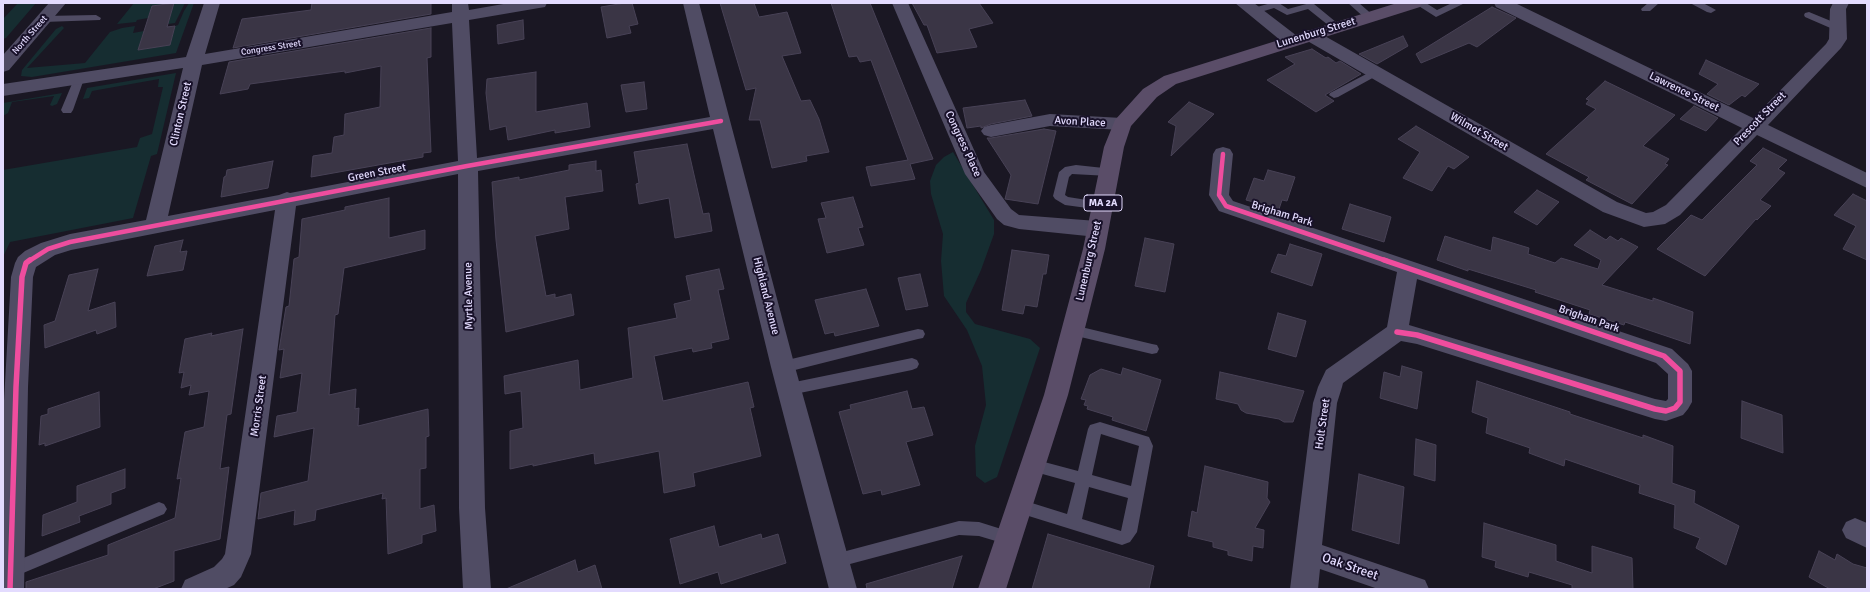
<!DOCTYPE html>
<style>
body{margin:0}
#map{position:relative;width:1870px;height:592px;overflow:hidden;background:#1a1723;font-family:Signika,sans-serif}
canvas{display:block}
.frame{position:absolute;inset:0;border:4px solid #e3dbfe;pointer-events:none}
</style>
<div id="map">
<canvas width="1870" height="592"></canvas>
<div class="frame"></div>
</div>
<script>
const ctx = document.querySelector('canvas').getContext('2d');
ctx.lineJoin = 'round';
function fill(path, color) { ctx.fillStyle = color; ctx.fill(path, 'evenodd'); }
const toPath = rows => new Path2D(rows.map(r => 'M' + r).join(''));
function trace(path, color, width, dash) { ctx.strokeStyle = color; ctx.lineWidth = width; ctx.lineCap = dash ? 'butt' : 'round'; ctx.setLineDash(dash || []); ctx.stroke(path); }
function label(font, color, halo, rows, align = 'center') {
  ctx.font = font + ' Signika,sans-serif'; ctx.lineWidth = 4; ctx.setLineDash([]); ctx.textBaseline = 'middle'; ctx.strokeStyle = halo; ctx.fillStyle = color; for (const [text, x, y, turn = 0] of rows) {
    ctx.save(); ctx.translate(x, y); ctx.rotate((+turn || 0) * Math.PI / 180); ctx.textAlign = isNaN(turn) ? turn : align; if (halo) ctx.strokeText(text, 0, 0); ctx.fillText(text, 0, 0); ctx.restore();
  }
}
const green = toPath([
 [18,3,36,3,6,38,3,39,3,19],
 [134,3,172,3,152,6,148,18,137,20,136,22,117,24],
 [174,3,185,3,175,23,168,24],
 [189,3,194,3,176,53,32,77,21,76,22,70,56,29,62,26,64,28,27,68,85,63,110,32,122,28,135,26,133,33,144,31,138,50,170,45,175,26,178,25,184,11],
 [176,73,157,154,151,156,133,218,10,242,3,257,3,170,137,147,140,138,152,134,163,87,158,87,159,79,92,91,89,98,83,99,87,88],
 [62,93,57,104,52,106,50,105,54,96,12,102,8,113,3,116,3,103],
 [953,152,994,220,994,234,981,270,966,303,966,312,975,324,1030,339,1040,348,997,477,985,483,976,476,975,446,986,405,982,366,967,330,944,296,941,261,943,234,931,194,930,181,936,165,944,157]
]);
const building = toPath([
 [174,3,167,27,175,26,170,45,138,50,152,6,174,3],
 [312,3,431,3,431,14,233,48,242,19,311,10,312,3],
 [625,3,632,3,638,24,629,26,631,33,607,38,601,7,625,3],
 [720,3,754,3,759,17,787,12,801,53,782,56,801,101,810,100,819,119,829,152,806,156,807,161,772,168,760,120,749,120,756,88,746,90,720,3],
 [831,3,870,3,933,159,910,164,915,179,871,186,866,167,908,160,871,60,860,62,857,56,849,57,831,3],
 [912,3,979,3,993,23,969,29,977,47,937,53,927,25,924,25,912,3],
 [1492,7,1516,18,1477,47,1469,43,1421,63,1416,54,1492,7],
 [523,20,524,39,498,44,497,25,523,20],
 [431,28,431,57,427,58,431,152,423,153,423,157,311,177,313,156,332,153,334,137,344,135,345,114,380,107,381,66,345,73,345,71,250,84,248,89,220,94,229,62,431,28],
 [1403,36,1408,46,1377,64,1359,54,1403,36],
 [1312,49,1326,58,1328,57,1336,63,1340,61,1361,74,1325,95,1334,101,1316,112,1267,80,1295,64,1285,57,1312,49],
 [1706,60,1745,78,1759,84,1745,97,1742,95,1729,105,1707,94,1718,84,1699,74,1706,60],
 [536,72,536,112,587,103,590,127,555,133,555,130,508,140,506,126,490,130,486,93,487,79,536,72],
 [1605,81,1675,115,1643,146,1669,159,1665,164,1668,165,1632,204,1586,180,1589,177,1546,154,1596,109,1586,104,1589,100,1586,99,1605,81],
 [644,82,647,109,626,112,621,85,644,82],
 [1025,100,1032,116,991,124,981,128,981,126,967,128,963,108,1025,100],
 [1189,102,1214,114,1171,156,1176,126,1168,122,1189,102],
 [1694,106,1718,118,1706,131,1680,119,1694,106],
 [1416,126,1469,157,1454,169,1448,166,1432,191,1403,178,1420,152,1398,139,1416,126],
 [1044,129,1056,131,1038,204,1005,199,1011,175,987,138,991,138,1044,129],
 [687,144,703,214,709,213,712,231,675,238,669,198,639,204,636,184,639,183,634,152,687,144],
 [1763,148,1787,160,1778,169,1785,173,1760,200,1771,206,1757,220,1756,219,1705,276,1657,249,1691,215,1702,220,1757,165,1750,161,1763,148],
 [273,161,268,188,221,197,224,177,226,176,227,170,273,161],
 [596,161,596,171,601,170,603,191,565,197,569,229,535,236,546,296,555,294,555,298,571,294,574,315,506,332,496,240,492,182,519,177,519,180,569,170,569,165,596,161],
 [1268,170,1295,177,1287,201,1282,200,1279,209,1246,200,1254,178,1264,181,1268,170],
 [1537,190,1559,202,1537,225,1514,212,1537,190],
 [1853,194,1867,201,1867,260,1843,249,1856,226,1834,215,1853,194],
 [853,197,863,227,858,228,864,245,827,253,818,219,826,218,821,203,853,197],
 [389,198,389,238,425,230,425,249,344,268,338,314,335,315,329,395,356,389,355,409,359,408,358,426,428,409,429,436,426,437,426,468,420,469,420,509,434,505,436,531,422,535,422,543,388,554,386,498,382,499,383,493,316,510,315,520,294,525,295,510,258,519,261,493,308,481,314,428,274,437,277,416,297,412,302,373,280,378,284,349,279,350,286,307,289,306,294,259,299,257,302,219,345,210,345,207,389,198],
 [1350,204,1391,217,1384,242,1342,229,1350,204],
 [1590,230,1606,240,1610,236,1618,241,1621,238,1638,247,1602,285,1653,301,1653,298,1693,312,1690,344,1625,322,1624,325,1589,314,1590,310,1535,292,1536,290,1468,269,1468,271,1437,260,1445,236,1491,251,1493,237,1529,248,1528,254,1555,263,1561,258,1598,269,1601,260,1574,245,1590,230],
 [1145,238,1174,244,1165,292,1135,286,1145,238],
 [183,240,180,252,187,251,183,270,147,276,155,246,183,240],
 [1290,244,1322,254,1312,286,1271,272,1278,254,1286,256,1290,244],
 [1012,250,1049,255,1046,274,1043,274,1037,307,1025,305,1023,314,1002,310,1012,250],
 [98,269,88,311,115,302,116,327,97,334,96,330,45,348,44,325,55,321,69,275,98,269],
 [719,269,724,289,718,290,729,339,711,343,712,348,693,352,692,348,654,356,663,401,748,382,754,407,750,408,761,456,693,473,695,486,664,493,659,451,595,464,594,453,533,466,533,464,510,469,510,431,523,428,521,391,505,394,504,376,578,360,580,390,633,378,628,328,677,318,674,304,691,300,686,276,719,269],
 [920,274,928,306,906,310,898,278,920,274],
 [866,289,879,326,835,336,834,332,825,334,815,300,866,289],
 [1278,313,1306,321,1296,357,1268,349,1278,313],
 [243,329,231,414,227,415,220,469,229,467,220,539,174,551,174,581,153,589,26,589,26,582,108,555,108,545,175,518,181,478,177,479,185,432,204,427,209,391,189,395,191,385,181,388,184,372,179,373,185,339,212,333,211,336,243,329],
 [1402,366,1422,372,1417,409,1380,398,1384,372,1400,377,1402,366],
 [1123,368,1161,380,1146,431,1112,420,1113,417,1087,409,1088,406,1084,405,1086,400,1081,399,1090,375,1101,369,1121,375,1123,368],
 [1220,372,1304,391,1293,422,1284,422,1279,419,1246,413,1241,410,1238,404,1216,399,1220,372],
 [1477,381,1570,412,1570,414,1643,438,1643,435,1673,446,1672,483,1695,491,1694,503,1739,526,1726,565,1696,548,1700,538,1674,528,1675,505,1639,493,1640,485,1565,459,1564,466,1529,453,1530,448,1486,433,1488,418,1472,412,1477,381],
 [907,391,912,409,924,407,933,435,906,442,920,485,882,495,881,490,863,494,839,412,851,409,850,405,907,391],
 [99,392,100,427,45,446,45,443,39,445,41,416,48,414,48,409,99,392],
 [1742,401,1782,415,1783,453,1741,438,1742,401],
 [1416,439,1436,445,1435,481,1414,475,1416,439],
 [1205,466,1268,482,1267,498,1270,502,1255,528,1264,530,1263,548,1253,546,1252,561,1228,555,1228,551,1213,547,1213,542,1188,536,1192,511,1197,513,1205,466],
 [125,469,125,488,111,493,111,504,79,516,80,522,42,536,43,515,77,502,77,486,125,469],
 [1359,474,1404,487,1399,544,1352,530,1359,474],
 [1484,523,1556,545,1556,561,1592,573,1592,546,1632,558,1633,589,1572,589,1572,585,1529,572,1528,577,1495,567,1496,561,1482,557,1484,523],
 [714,526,719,547,761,534,762,539,778,534,786,563,721,584,718,572,680,584,670,539,714,526],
 [1048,534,1154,566,1149,589,1032,589,1048,534],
 [1819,551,1835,560,1837,554,1853,564,1867,568,1867,589,1830,589,1809,577,1819,551],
 [962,556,952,589,867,589,866,584,962,556],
 [575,560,578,572,595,565,602,589,506,589,575,560]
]);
const service = toPath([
 [1271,3,1279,3,1288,9,1310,3,1314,4,1342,27,1337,30,1333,29,1308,9,1287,15,1274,8,1254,14,1249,11,1250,9,1271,3],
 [1348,3,1359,3,1375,17,1370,20,1366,19,1348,3],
 [1414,3,1426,3,1437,10,1452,3,1465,3,1436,17,1414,3],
 [1648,3,1659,3,1650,11,1642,11,1641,9,1648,3],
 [1690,3,1703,3,1716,10,1711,13,1707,12,1690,3],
 [1809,12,1843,26,1844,28,1839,31,1835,30,1805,17,1804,15,1805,13,1809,12],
 [96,15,101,18,100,20,44,22,39,19,44,16,96,15],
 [1374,70,1378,71,1379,73,1378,75,1338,97,1334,98,1329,95,1330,93,1374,70],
 [79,76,84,79,73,110,71,113,63,113,61,110,74,79,79,76],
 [1076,165,1113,169,1115,172,1113,175,1109,176,1072,174,1069,177,1065,195,1068,197,1106,203,1108,206,1106,209,1102,210,1065,205,1055,199,1053,196,1059,172,1065,167,1076,165],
 [1073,325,1152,344,1157,345,1159,349,1157,353,1152,354,1068,334,1066,330,1068,326,1073,325],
 [918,329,923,330,925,334,923,338,918,339,783,373,778,371,776,367,778,363,783,361,918,329],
 [912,358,917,360,919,364,917,368,912,370,790,395,785,393,783,389,785,385,790,383,912,358],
 [1100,422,1149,437,1153,446,1137,532,1130,542,1122,545,1019,513,1014,511,1011,506,1014,501,1019,499,1067,514,1075,483,1028,470,1026,465,1028,460,1033,459,1078,471,1088,429,1090,425,1100,422],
 [1101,434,1139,446,1131,486,1092,475,1101,434],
 [1089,487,1128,498,1121,531,1082,519,1089,487],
 [159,502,164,504,167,509,164,514,16,576,10,578,4,576,3,569,4,566,159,502],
 [959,521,979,522,1014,533,1017,538,1014,543,1009,545,979,536,959,535,835,568,829,566,827,561,829,556,835,554,959,521]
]);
const minor = toPath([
 [204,3,220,3,205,54,452,12,452,3,468,3,469,10,509,3,547,3,545,7,539,8,469,20,477,158,710,117,683,3,699,3,795,367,857,589,829,589,771,367,713,129,478,171,485,508,491,589,463,589,459,508,458,174,296,206,251,554,241,577,234,585,225,589,181,589,185,580,214,567,222,559,225,554,275,210,71,250,55,255,36,267,33,277,28,387,24,589,3,589,3,418,11,277,15,263,18,257,25,251,41,243,70,234,146,220,183,68,3,96,3,84,186,57,204,3],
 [452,23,458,161,290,193,287,192,279,195,168,216,202,65,452,23],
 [892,3,908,3,984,172,1011,209,1019,215,1097,221,1104,224,1107,229,1104,234,1097,237,1019,229,1004,225,997,219,965,174,892,3],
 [1235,3,1254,3,1297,36,1300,40,1297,44,1291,45,1285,44,1235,3],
 [1494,3,1515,3,1753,118,1826,44,1829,39,1830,9,1833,3,1849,3,1846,9,1847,39,1841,48,1768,125,1867,173,1867,188,1757,135,1680,215,1665,224,1644,227,1603,212,1304,39,1301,35,1304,31,1310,30,1316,31,1617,202,1646,213,1653,212,1666,205,1742,128,1496,7,1494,3],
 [1050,114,1122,118,1129,120,1131,124,1129,128,1122,130,1050,126,991,137,984,135,981,131,984,127,991,125,1050,114],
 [1223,147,1230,149,1233,154,1229,195,1233,201,1672,349,1688,364,1692,371,1692,402,1688,409,1683,415,1666,421,1655,419,1417,344,1401,341,1343,383,1342,387,1337,403,1322,545,1425,580,1429,589,1378,589,1320,569,1318,589,1290,589,1313,403,1318,387,1326,370,1387,327,1397,272,1219,211,1209,195,1213,154,1216,149,1223,147],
 [1417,279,1656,363,1668,374,1668,399,1666,401,1655,399,1409,325,1417,279],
 [1855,518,1867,523,1867,548,1846,538,1842,530,1846,522,1855,518]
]);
const tertiary = toPath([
 [49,3,66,3,9,70,3,72,3,55,49,3]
]);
const primary = toPath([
 [1397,3,1422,3,1420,7,1176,84,1157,97,1131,126,1124,147,1105,249,1068,395,1006,589,978,589,1044,395,1083,249,1104,147,1115,120,1143,89,1164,76,1397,3]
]);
const cyclewayFar1 = toPath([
 [1223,154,1219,195,1226,206,1387,261],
 [29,261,48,249,70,242,467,166,721,121]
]);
const cycleway = toPath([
 [1384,260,1664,356,1680,371,1680,402,1675,408,1666,411,1655,409,1417,335,1397,332],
 [10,589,16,387,22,277,26,263,30,260]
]);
const farStreetnames = [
 ["North Street",30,35,-49],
 ["Congress Street",271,48,-9]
];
const shields = [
 [1103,203,38]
];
const shieldNames = [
 ["MA 2A",1103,203]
];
const streetNames = [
 ["Lunenburg Street",1316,33,-17],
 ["Lawrence Street",1684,92,26],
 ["Clinton Street",181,114,-77],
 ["Prescott Street",1760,119,-46],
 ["Avon Place",1080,122,3],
 ["Wilmot Street",1479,132,30],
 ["Congress Place",963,144,65],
 ["Green Street",377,173,-11],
 ["Brigham Park",1282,214,17],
 ["Lunenburg Street",1089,261,-77],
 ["Myrtle Avenue",469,296,-91],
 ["Highland Avenue",766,296,76],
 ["Brigham Park",1589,319,19],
 ["Morris Street",259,406,-82],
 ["Holt Street",1323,424,-82]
];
const nearStreetnames = [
 ["Oak Street",1350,567,19]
];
fill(green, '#162d31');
fill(building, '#3a3545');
trace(building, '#484256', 1);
fill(service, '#504c64');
fill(minor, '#504c64');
fill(tertiary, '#504c64');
fill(primary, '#5a4d68');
trace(cyclewayFar1, '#ef4d9e', 4.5);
trace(cycleway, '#ef4d9e', 5.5);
label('9px', '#e3dbfe', '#181129', farStreetnames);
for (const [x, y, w] of shields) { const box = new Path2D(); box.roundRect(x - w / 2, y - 8, w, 16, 3); ctx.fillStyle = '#181129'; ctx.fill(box); trace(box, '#e3dbfe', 1); }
label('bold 10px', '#e3dbfe', null, shieldNames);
label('11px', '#e3dbfe', '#181129', streetNames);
label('13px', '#e3dbfe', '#181129', nearStreetnames);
</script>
